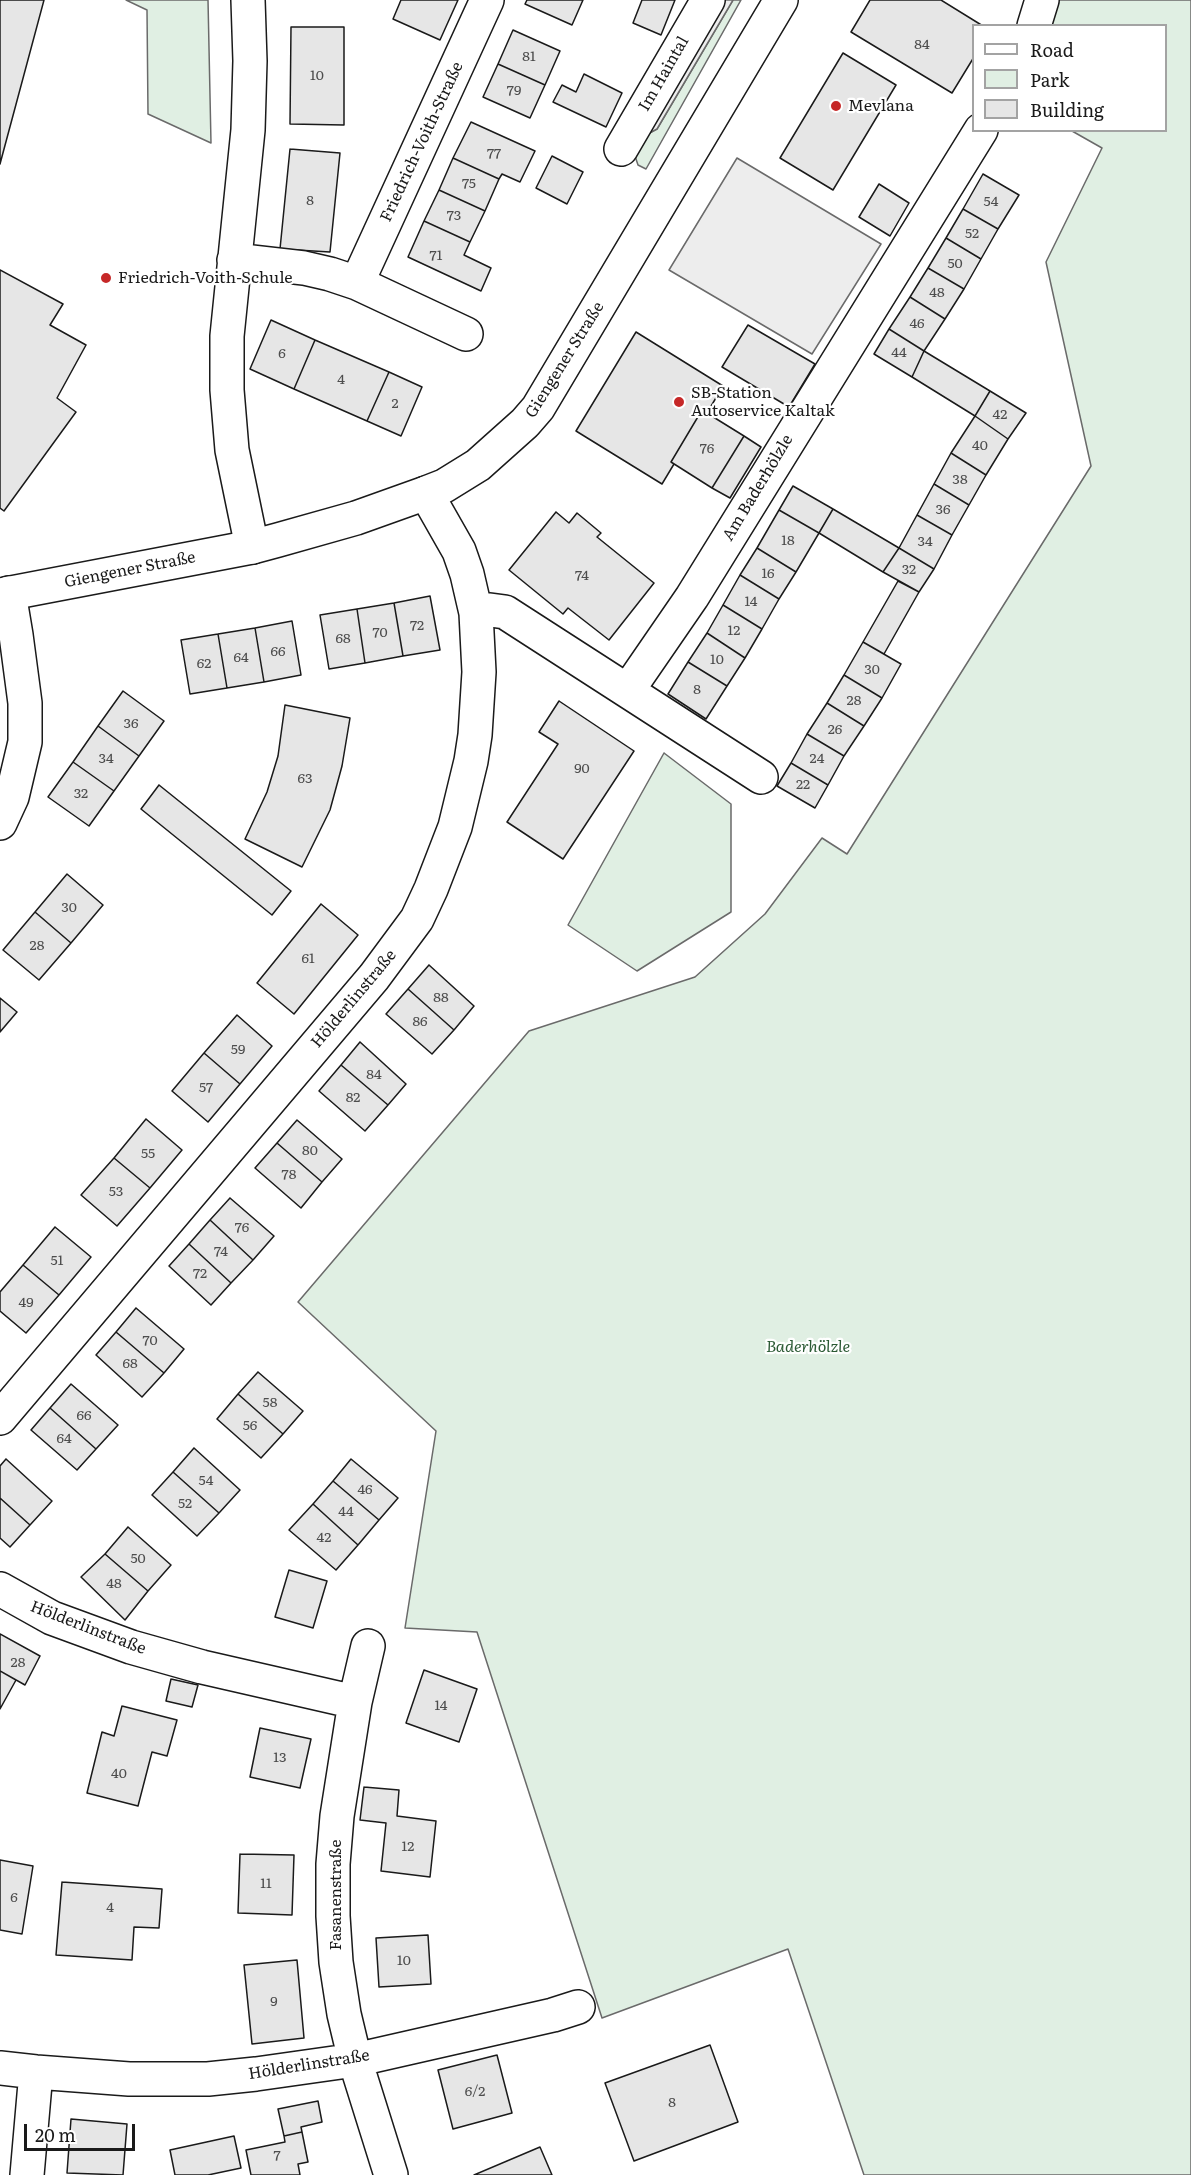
<!DOCTYPE html>
<meta charset="utf-8">
<style>
body{margin:0}
#map{position:relative;width:1191px;height:2175px;overflow:hidden;background:#fff;font-family:Literata,serif}
canvas{display:block}
.legend{position:absolute;left:972px;top:24px;width:195px;height:108px;box-sizing:border-box;background:#fff;border:2px solid #a3a3a3;margin:0;padding:8px 10px;list-style:none;font-size:18px;color:#1a1a1a}
.legend li{display:flex;align-items:center;gap:12px;height:30px}
.legend b{width:30px;border:2px solid #a3a3a3}
.scale{position:absolute;left:24px;top:2124px;width:111px;height:27px;box-sizing:border-box;border:3px solid #1a1a1a;border-top:0;padding-left:8px;font-size:18px;line-height:21px;white-space:nowrap;color:#1a1a1a;-webkit-text-stroke:4px #fff;paint-order:stroke}
</style>
<div id="map">
<canvas width="1191" height="2175"></canvas>
<ul class="legend">
<li><b style="height:8px;background:#fff"></b>Road</li>
<li><b style="height:16px;background:#e0efe3"></b>Park</li>
<li><b style="height:16px;background:#e6e6e6"></b>Building</li>
</ul>
<div class="scale">20 m</div>
</div>
<script>
const ctx = document.querySelector('canvas').getContext('2d');
ctx.lineJoin = 'round';
function fill(path, color) { ctx.fillStyle = color; ctx.fill(path, 'evenodd'); }
const toPath = rows => new Path2D(rows.map(r => 'M' + r).join(''));
function trace(path, color, width, dash) { ctx.strokeStyle = color; ctx.lineWidth = width; ctx.lineCap = dash ? 'butt' : 'round'; ctx.setLineDash(dash || []); ctx.stroke(path); }
function label(font, color, halo, rows, align = 'center') {
  ctx.font = font + ' Literata,serif'; ctx.lineWidth = 4.5; ctx.setLineDash([]); ctx.textBaseline = 'middle'; ctx.strokeStyle = halo; ctx.fillStyle = color; for (const [text, x, y, turn = 0] of rows) {
    ctx.save(); ctx.translate(x, y); ctx.rotate((+turn || 0) * Math.PI / 180); ctx.textAlign = isNaN(turn) ? turn : align; if (halo) ctx.strokeText(text, 0, 0); ctx.fillText(text, 0, 0); ctx.restore();
  }
}
const green = toPath([
 [126,0,208,0,211,143,148,114,147,10,126,0],
 [733,0,741,0,646,169,638,165,633,150,640,138,657,129,733,0],
 [1056,0,1191,0,1191,2175,864,2175,788,1949,602,2018,477,1632,405,1628,436,1431,298,1302,529,1031,695,977,765,914,822,838,847,854,1091,466,1046,262,1102,148,1072,131,1166,130,1166,26,1048,25,1056,0],
 [664,753,731,804,731,912,637,971,568,925,664,753]
]);
const parking = toPath([
 [718,0,733,0,657,129,640,138,718,0],
 [737,158,881,244,812,354,669,270,737,158]
]);
const building = toPath([
 [0,0,44,0,0,164,0,0],
 [401,0,458,0,440,40,393,19,401,0],
 [527,0,583,0,572,25,525,4,527,0],
 [642,0,675,0,661,35,633,23,642,0],
 [870,0,941,0,983,26,974,26,974,57,952,93,851,32,870,0],
 [291,27,344,27,344,125,290,124,291,27],
 [513,30,560,51,545,85,498,64,513,30],
 [843,53,896,85,833,190,780,158,843,53],
 [498,64,545,85,530,118,483,97,498,64],
 [584,74,622,93,606,127,553,102,562,85,576,92,584,74],
 [471,122,535,151,520,182,502,174,499,179,453,158,471,122],
 [290,149,340,153,330,252,280,249,290,149],
 [552,156,583,172,567,204,536,188,552,156],
 [453,158,499,179,485,211,439,190,453,158],
 [983,174,1019,195,998,229,963,209,983,174],
 [879,184,909,203,890,236,859,217,879,184],
 [439,190,485,211,470,242,424,221,439,190],
 [963,209,998,229,981,259,946,238,963,209],
 [424,221,470,242,464,255,491,268,481,291,408,257,424,221],
 [946,238,981,259,964,289,928,268,946,238],
 [928,268,964,289,945,319,910,297,928,268],
 [0,270,63,304,50,325,86,345,57,398,76,412,4,511,0,508,0,270],
 [910,297,945,319,924,351,889,329,910,297],
 [271,320,315,340,294,389,250,369,271,320],
 [748,325,815,364,789,407,722,367,748,325],
 [889,329,924,351,912,377,874,354,889,329],
 [636,332,723,386,707,413,702,410,671,462,674,464,662,484,576,431,636,332],
 [315,340,389,372,367,421,294,389,315,340],
 [924,351,990,391,975,416,912,377,924,351],
 [389,372,422,387,401,436,367,421,389,372],
 [990,391,1026,413,1008,439,975,416,990,391],
 [702,410,744,436,712,488,671,462,702,410],
 [975,416,1008,439,986,475,951,453,975,416],
 [744,436,761,447,730,498,712,488,744,436],
 [951,453,986,475,969,505,934,484,951,453],
 [934,484,969,505,952,535,917,515,934,484],
 [793,486,833,509,819,533,779,510,793,486],
 [833,509,899,548,883,572,819,533,833,509],
 [779,510,819,533,796,572,757,548,779,510],
 [556,512,569,523,577,513,601,533,597,537,654,583,609,640,568,608,563,614,509,570,556,512],
 [917,515,952,535,934,569,899,548,917,515],
 [757,548,796,572,779,599,740,575,757,548],
 [899,548,934,569,919,592,883,572,899,548],
 [740,575,779,599,762,629,723,605,740,575],
 [898,581,919,592,884,654,863,642,898,581],
 [430,596,440,650,403,656,394,603,430,596],
 [394,603,403,656,365,663,357,609,394,603],
 [723,605,762,629,745,658,707,633,723,605],
 [357,609,365,663,329,669,320,615,357,609],
 [292,621,301,675,264,682,255,628,292,621],
 [255,628,264,682,227,688,218,634,255,628],
 [707,633,745,658,727,686,688,662,707,633],
 [218,634,227,688,190,694,181,640,218,634],
 [863,642,901,664,882,698,844,675,863,642],
 [688,662,727,686,706,719,668,694,688,662],
 [844,675,882,698,864,726,827,703,844,675],
 [123,691,164,721,139,756,98,726,123,691],
 [559,701,634,751,563,859,507,822,558,744,539,732,559,701],
 [827,703,864,726,844,756,807,734,827,703],
 [285,705,350,718,342,766,330,810,302,867,245,839,267,792,278,756,285,705],
 [98,726,139,756,114,791,73,762,98,726],
 [807,734,844,756,828,785,791,763,807,734],
 [73,762,114,791,89,826,48,797,73,762],
 [791,763,828,785,815,808,777,786,791,763],
 [159,785,291,891,272,915,141,809,159,785],
 [67,874,103,905,71,943,35,912,67,874],
 [321,904,358,935,294,1014,257,983,321,904],
 [35,912,71,943,39,980,3,950,35,912],
 [429,965,474,1006,454,1030,408,989,429,965],
 [408,989,454,1030,432,1054,386,1014,408,989],
 [0,998,17,1012,0,1032,0,998],
 [237,1015,272,1046,240,1084,204,1053,237,1015],
 [360,1042,406,1084,388,1105,341,1065,360,1042],
 [204,1053,240,1084,208,1122,172,1091,204,1053],
 [341,1065,388,1105,365,1131,319,1091,341,1065],
 [146,1119,182,1150,150,1188,114,1158,146,1119],
 [297,1120,342,1159,322,1182,277,1143,297,1120],
 [277,1143,322,1182,301,1208,255,1168,277,1143],
 [114,1158,150,1188,117,1226,81,1195,114,1158],
 [230,1198,274,1236,253,1260,210,1220,230,1198],
 [210,1220,253,1260,231,1283,189,1244,210,1220],
 [55,1227,91,1257,59,1295,23,1265,55,1227],
 [189,1244,231,1283,211,1305,169,1266,189,1244],
 [23,1265,59,1295,26,1333,0,1311,0,1292,23,1265],
 [136,1308,184,1349,164,1373,116,1332,136,1308],
 [116,1332,164,1373,142,1397,96,1355,116,1332],
 [258,1372,303,1411,283,1434,238,1394,258,1372],
 [71,1384,118,1425,96,1449,50,1408,71,1384],
 [238,1394,283,1434,261,1458,217,1419,238,1394],
 [50,1408,96,1449,77,1470,31,1430,50,1408],
 [194,1448,240,1490,219,1513,173,1472,194,1448],
 [6,1459,52,1501,30,1525,0,1498,0,1466,6,1459],
 [351,1459,398,1498,379,1520,333,1481,351,1459],
 [173,1472,219,1513,197,1536,152,1495,173,1472],
 [333,1481,379,1520,358,1545,313,1504,333,1481],
 [0,1498,30,1525,10,1547,0,1538,0,1498],
 [313,1504,358,1545,336,1570,289,1530,313,1504],
 [128,1527,171,1565,148,1591,105,1554,128,1527],
 [105,1554,148,1591,125,1620,81,1577,105,1554],
 [289,1570,327,1581,313,1628,275,1617,289,1570],
 [0,1634,40,1656,25,1685,0,1671,0,1634],
 [424,1670,477,1689,459,1742,406,1723,424,1670],
 [0,1671,16,1680,0,1709,0,1671],
 [171,1679,198,1685,192,1707,166,1701,171,1679],
 [122,1706,177,1720,167,1756,152,1752,138,1806,87,1793,102,1732,114,1736,122,1706],
 [260,1728,311,1739,300,1788,250,1777,260,1728],
 [364,1787,399,1790,397,1816,436,1821,430,1877,381,1871,386,1823,360,1820,364,1787],
 [240,1854,294,1855,292,1915,238,1913,240,1854],
 [0,1860,33,1866,22,1934,0,1930,0,1860],
 [62,1882,162,1889,159,1928,134,1927,132,1960,56,1955,62,1882],
 [428,1935,431,1984,379,1987,376,1938,428,1935],
 [297,1960,304,2038,252,2044,244,1965,297,1960],
 [710,2045,738,2122,634,2161,605,2083,710,2045],
 [497,2055,512,2113,453,2129,438,2070,497,2055],
 [318,2101,322,2122,301,2127,302,2132,284,2136,278,2109,318,2101],
 [71,2119,127,2124,123,2175,67,2173,71,2119],
 [302,2132,308,2162,298,2164,300,2175,251,2175,246,2150,285,2142,284,2136,302,2132],
 [234,2136,241,2168,208,2175,175,2175,170,2150,234,2136],
 [540,2147,552,2175,474,2175,540,2147]
]);
const minor = toPath([
 [248,0,250,61,248,130,227,336,227,390,232,450,252,547],
 [1034,26,1042,0],
 [621,149,708,0],
 [234,260,304,268,330,274,357,283,466,334],
 [357,283,487,0],
 [476,613,490,610,505,612,761,777],
 [628,690,692,597,981,130],
 [0,823,12,797,25,742,25,703,16,635,9,593],
 [0,1418,374,977,417,919,431,889,455,827,471,761,475,735,479,672,476,613,467,574,459,551,426,493],
 [0,1589,52,1618,131,1647,202,1667,355,1702],
 [368,1646,355,1702,337,1816,333,1864,333,1916,336,1962,344,2014,355,2060,391,2175],
 [0,2068,36,2072,129,2079,208,2079,256,2074,355,2060,553,2015,578,2007],
 [27,2175,36,2072]
]);
const secondary = toPath([
 [0,595,252,547,278,540,356,518,426,493,444,486,478,465,525,423,538,408,781,0]
]);
const markers = [
 [836,106,6,"#c62828"],
 [106,278,6,"#c62828"],
 [679,402,6,"#c62828"]
];
const numberNames = [
 ["84",922,45],
 ["81",529,57],
 ["10",317,76],
 ["79",514,91],
 ["77",494,154],
 ["75",469,184],
 ["8",310,201],
 ["54",991,202],
 ["73",454,216],
 ["52",972,234],
 ["71",436,256],
 ["50",955,264],
 ["48",937,293],
 ["46",917,324],
 ["44",899,353],
 ["6",282,354],
 ["4",341,380],
 ["2",395,404],
 ["42",1000,415],
 ["40",980,446],
 ["76",707,449],
 ["38",960,480],
 ["36",943,510],
 ["18",788,541],
 ["34",925,542],
 ["32",909,570],
 ["16",768,574],
 ["74",582,576],
 ["14",751,602],
 ["72",417,626],
 ["12",734,631],
 ["70",380,633],
 ["68",343,639],
 ["66",278,652],
 ["64",241,658],
 ["10",717,660],
 ["62",204,664],
 ["30",872,670],
 ["8",697,690],
 ["28",854,701],
 ["36",131,724],
 ["26",835,730],
 ["34",106,759],
 ["24",817,759],
 ["90",582,769],
 ["63",305,779],
 ["22",803,785],
 ["32",81,794],
 ["30",69,908],
 ["28",37,946],
 ["61",308,959],
 ["88",441,998],
 ["86",420,1022],
 ["59",238,1050],
 ["84",374,1075],
 ["57",206,1088],
 ["82",353,1098],
 ["80",310,1151],
 ["55",148,1154],
 ["78",289,1175],
 ["53",116,1192],
 ["76",242,1228],
 ["74",221,1252],
 ["51",57,1261],
 ["72",200,1274],
 ["49",26,1303],
 ["70",150,1341],
 ["68",130,1364],
 ["58",270,1403],
 ["66",84,1416],
 ["56",250,1426],
 ["64",64,1439],
 ["54",206,1481],
 ["46",365,1490],
 ["52",185,1504],
 ["44",346,1512],
 ["42",324,1538],
 ["50",138,1559],
 ["48",114,1584],
 ["28",18,1663],
 ["14",441,1706],
 ["13",280,1758],
 ["40",119,1774],
 ["12",408,1847],
 ["11",266,1884],
 ["6",14,1898],
 ["4",110,1908],
 ["10",404,1961],
 ["9",274,2002],
 ["6/2",475,2092],
 ["8",672,2103],
 ["7",277,2156]
];
const streetNames = [
 ["Im Haintal",664,74,-60],
 ["Friedrich-Voith-Straße",422,142,-65],
 ["Giengener Straße",565,360,-58],
 ["Am Baderhölzle",758,488,-59],
 ["Giengener Straße",130,570,-11],
 ["Hölderlinstraße",354,999,-50],
 ["Hölderlinstraße",88,1628,21],
 ["Fasanenstraße",336,1895,-90],
 ["Hölderlinstraße",309,2065,-9]
];
const poiNames = [
 ["Mevlana",848,106],
 ["Friedrich-Voith-Schule",118,278],
 ["SB-Station",691,393],
 ["Autoservice Kaltak",691,411]
];
const parkNames = [
 ["Baderhölzle",808,1347]
];
fill(green, '#e0efe3');
trace(green, '#6a6a6a', 1.5);
fill(parking, '#ededed');
trace(parking, '#6a6a6a', 1.5);
fill(building, '#e6e6e6');
trace(building, '#1a1a1a', 1.5);
trace(minor, '#1a1a1a', 36);
trace(secondary, '#1a1a1a', 36);
trace(minor, '#fff', 33);
trace(secondary, '#fff', 33);
for (const [x, y, r, color] of markers) { const dot = new Path2D(); dot.arc(x, y, r, 0, 2 * Math.PI); ctx.fillStyle = color; ctx.fill(dot); trace(dot, '#fff', 2); }
label('14px', '#4d4d4d', null, numberNames);
label('16px', '#1a1a1a', '#fff', streetNames);
label('16px', '#1a1a1a', '#fff', poiNames, 'left');
label('italic 16px', '#2b5a34', '#fff', parkNames);
</script>
